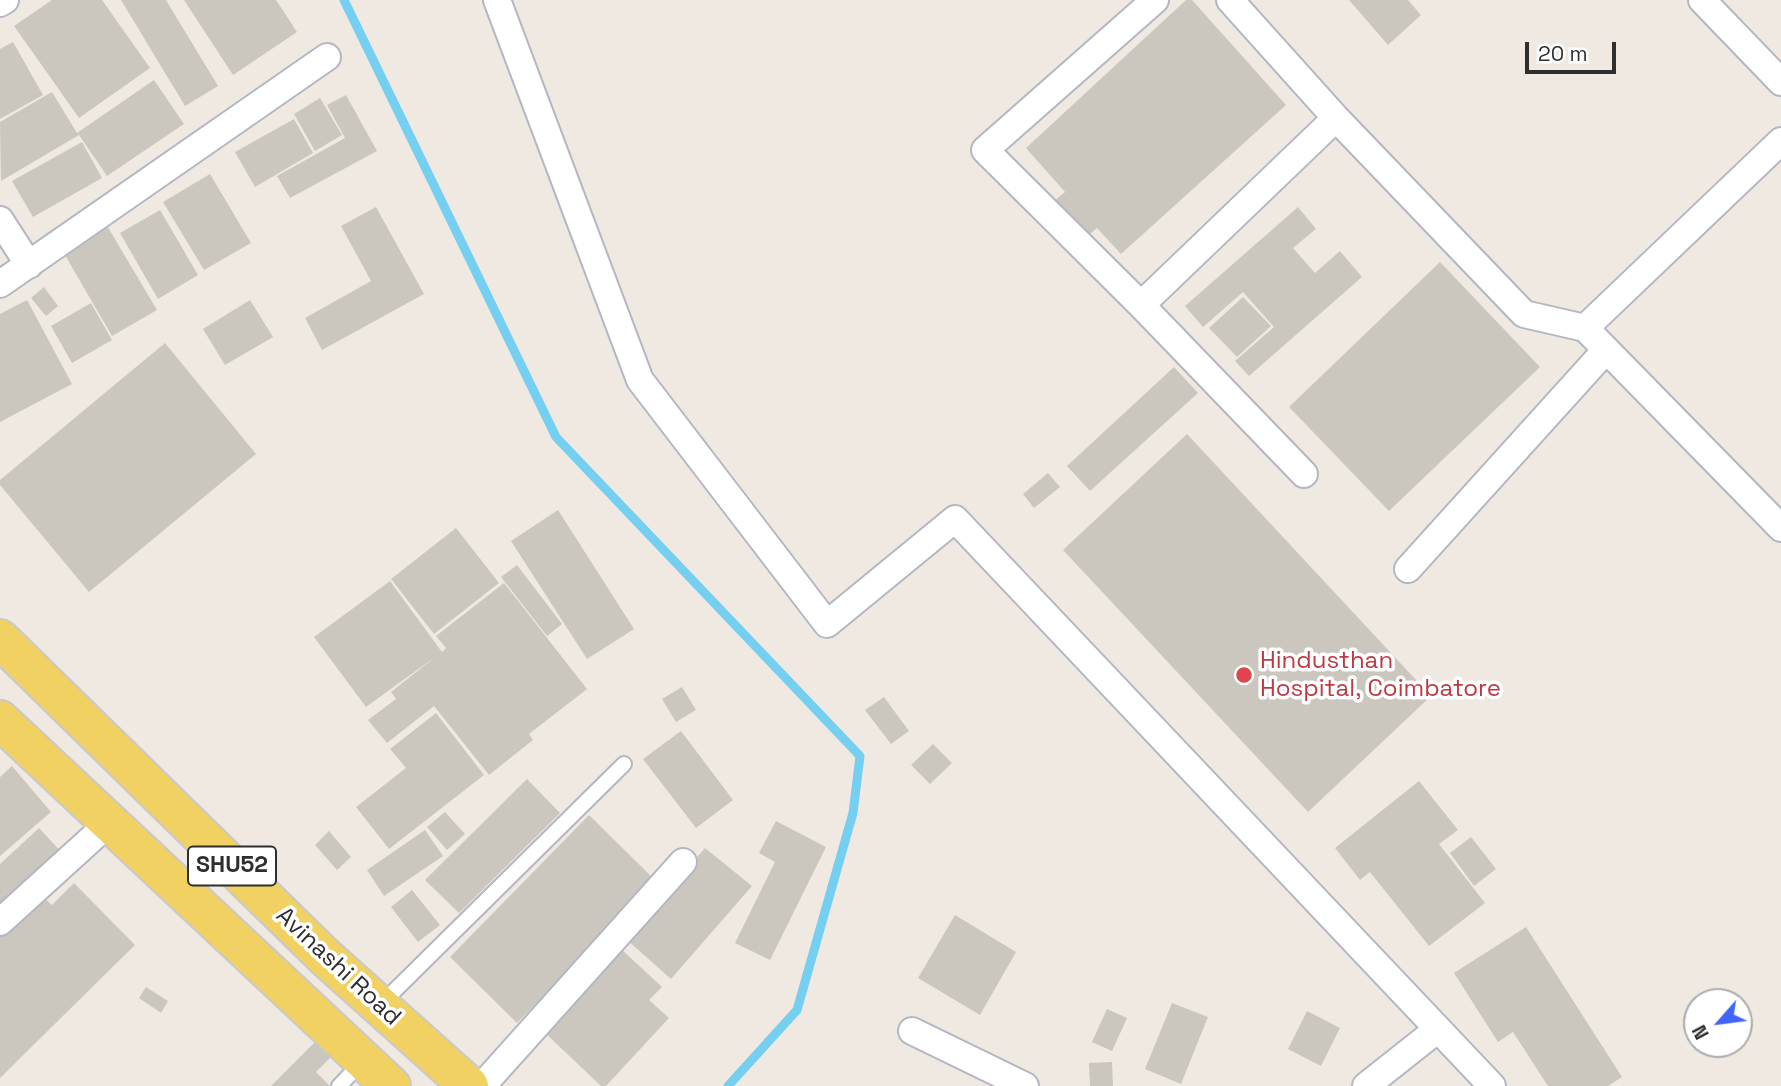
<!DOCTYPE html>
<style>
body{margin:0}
#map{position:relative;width:1781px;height:1086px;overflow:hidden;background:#efe9e1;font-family:"Space Grotesk",sans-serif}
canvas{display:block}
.north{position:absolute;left:1683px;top:988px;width:70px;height:70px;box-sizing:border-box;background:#fff;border:2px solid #ababab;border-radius:50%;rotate:242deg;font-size:19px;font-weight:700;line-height:28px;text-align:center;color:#2e2e2e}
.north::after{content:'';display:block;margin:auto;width:24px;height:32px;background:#4264fb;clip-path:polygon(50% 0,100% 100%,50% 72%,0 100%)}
.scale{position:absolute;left:1525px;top:42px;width:91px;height:32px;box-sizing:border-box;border:4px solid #2e2e2e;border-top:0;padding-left:9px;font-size:21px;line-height:24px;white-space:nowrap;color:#2e2e2e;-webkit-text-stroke:5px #fff;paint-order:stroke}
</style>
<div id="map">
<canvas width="1781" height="1086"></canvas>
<div class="north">N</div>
<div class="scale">20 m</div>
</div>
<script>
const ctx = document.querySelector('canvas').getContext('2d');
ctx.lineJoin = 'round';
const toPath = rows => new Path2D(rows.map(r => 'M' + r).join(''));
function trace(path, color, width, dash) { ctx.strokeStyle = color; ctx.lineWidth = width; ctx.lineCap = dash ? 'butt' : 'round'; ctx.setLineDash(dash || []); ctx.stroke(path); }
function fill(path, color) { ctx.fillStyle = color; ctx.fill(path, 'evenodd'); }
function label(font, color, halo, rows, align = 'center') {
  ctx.font = font + ' "Space Grotesk",sans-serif'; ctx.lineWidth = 7; ctx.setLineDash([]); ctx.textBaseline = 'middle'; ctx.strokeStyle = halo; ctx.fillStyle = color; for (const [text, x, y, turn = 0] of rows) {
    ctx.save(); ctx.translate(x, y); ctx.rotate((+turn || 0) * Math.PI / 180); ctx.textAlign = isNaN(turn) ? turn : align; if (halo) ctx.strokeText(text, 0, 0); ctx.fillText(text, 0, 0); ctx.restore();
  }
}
const stream = toPath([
 [344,0,556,437,860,756,853,813,797,1010,728,1086]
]);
const building = toPath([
 [52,0,102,0,150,68,79,118,14,26],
 [121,0,166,0,218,86,185,106],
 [184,0,276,0,297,32,233,75],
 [1186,0,1192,0,1286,105,1121,254,1097,228,1085,238,1053,202,1065,192,1026,148],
 [1349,0,1408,0,1421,15,1388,45],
 [13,42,43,95,0,119,0,49],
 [154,80,184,124,107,176,79,135,1,181,0,122,52,92,77,133],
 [346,95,377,151,290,198,277,176,345,138,327,105],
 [320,98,342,135,315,151,294,114],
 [294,119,313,153,255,187,235,152],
 [82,142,102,178,33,217,12,181],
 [210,174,251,243,204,270,163,202],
 [376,207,424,294,322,350,305,318,371,281,341,226],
 [1298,207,1316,229,1293,248,1315,273,1340,251,1362,277,1249,376,1235,361,1274,327,1243,292,1203,327,1185,306],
 [160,210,198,275,158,299,120,233],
 [106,224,157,310,112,336,62,250],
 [1440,262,1540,367,1389,511,1289,407],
 [44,287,58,306,46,316,31,298],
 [1243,297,1271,326,1237,357,1209,328],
 [27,300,72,384,0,422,0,314],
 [250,300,273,337,225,365,203,329],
 [91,303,112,340,72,363,51,326],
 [165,343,256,454,89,592,0,485,0,480],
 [1174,367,1198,393,1090,491,1067,466],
 [1187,434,1431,696,1308,812,1063,550],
 [1048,473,1060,487,1034,508,1023,494],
 [558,510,634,629,587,659,511,541],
 [456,528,499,583,434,634,391,579],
 [517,565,562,624,547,636,501,577],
 [390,581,442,652,446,648,436,636,504,583,587,689,529,734,533,740,489,775,434,706,387,743,368,720,396,699,391,692,435,657,366,707,314,637],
 [682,687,696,710,676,722,662,699],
 [884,697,909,731,891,744,865,710],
 [436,713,484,775,389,849,356,807,406,768,390,749],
 [681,731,733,800,696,828,643,759],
 [933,744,952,763,930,784,911,765],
 [12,766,51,812,0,856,0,777],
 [527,779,560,813,459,913,425,880],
 [1419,781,1458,830,1439,844,1485,903,1429,946,1370,872,1360,880,1335,848],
 [445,812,465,834,447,850,427,827],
 [589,815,656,881,517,1023,450,957],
 [776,821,826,847,770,960,735,943,775,862,759,853],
 [39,828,65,856,0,918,0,864],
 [425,830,443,856,384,896,367,870],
 [329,831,351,857,337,870,315,845],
 [1471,837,1496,869,1474,886,1450,853],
 [705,848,752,886,671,979,626,939],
 [74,883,135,945,0,1078,0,935,41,895,52,905],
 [412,890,440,925,418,942,391,907],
 [955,915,1016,952,980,1015,918,978],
 [1526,927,1622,1077,1608,1086,1548,1086,1513,1032,1498,1042,1454,973],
 [620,948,662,987,649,1000,669,1018,606,1086,601,1086,543,1031],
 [146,987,168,1001,161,1013,139,998],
 [1172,1003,1208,1017,1181,1084,1145,1069],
 [1107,1009,1127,1018,1112,1051,1092,1042],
 [1307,1011,1340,1028,1321,1066,1288,1049],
 [318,1039,333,1055,316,1072,330,1086,271,1086],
 [1112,1062,1113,1086,1090,1086,1089,1063]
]);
const service = toPath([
 [380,1005,624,764],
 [339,1086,363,1061]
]);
const minor = toPath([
 [497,0,640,380,827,624,955,519,1492,1086],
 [1155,0,985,150,1141,305,1304,474],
 [1230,0,1336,118,1524,314,1585,328,1781,528],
 [1702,0,1781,82],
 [0,3,5,0],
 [0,220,29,265],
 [0,284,327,57],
 [1141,305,1336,118],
 [1585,328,1781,141],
 [1408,569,1606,350],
 [0,922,110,822],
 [912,1031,1025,1086],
 [482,1086,683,862],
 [1366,1086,1438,1029]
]);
const primary = toPath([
 [0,639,324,956,469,1086],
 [0,720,391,1086]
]);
const markers = [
 [1244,675,9,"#e0444e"]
];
const shields = [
 [232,866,88]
];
const shieldNames = [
 ["SHU52",232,866]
];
const healthNames = [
 ["Hindusthan",1260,661],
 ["Hospital, Coimbatore",1260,689]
];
const streetNames = [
 ["Avinashi Road",338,967,43]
];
trace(stream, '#75cff0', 9);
fill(building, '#cbc7bf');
trace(service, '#b4b7c1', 18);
trace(minor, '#b4b7c1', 30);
trace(primary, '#c9c9c9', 42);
trace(service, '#fff', 14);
trace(minor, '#fff', 26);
trace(primary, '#f2d163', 38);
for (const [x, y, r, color] of markers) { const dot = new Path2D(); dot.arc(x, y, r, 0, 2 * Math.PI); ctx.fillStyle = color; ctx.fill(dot); trace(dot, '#fff', 2.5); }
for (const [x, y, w] of shields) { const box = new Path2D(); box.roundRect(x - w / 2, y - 19.5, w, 39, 5); ctx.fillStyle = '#fff'; ctx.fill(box); trace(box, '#2e2e2e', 2); }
label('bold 23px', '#2e2e2e', null, shieldNames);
label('24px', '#be3a42', '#fff', healthNames, 'left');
label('24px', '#2e2e2e', '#fff', streetNames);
</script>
